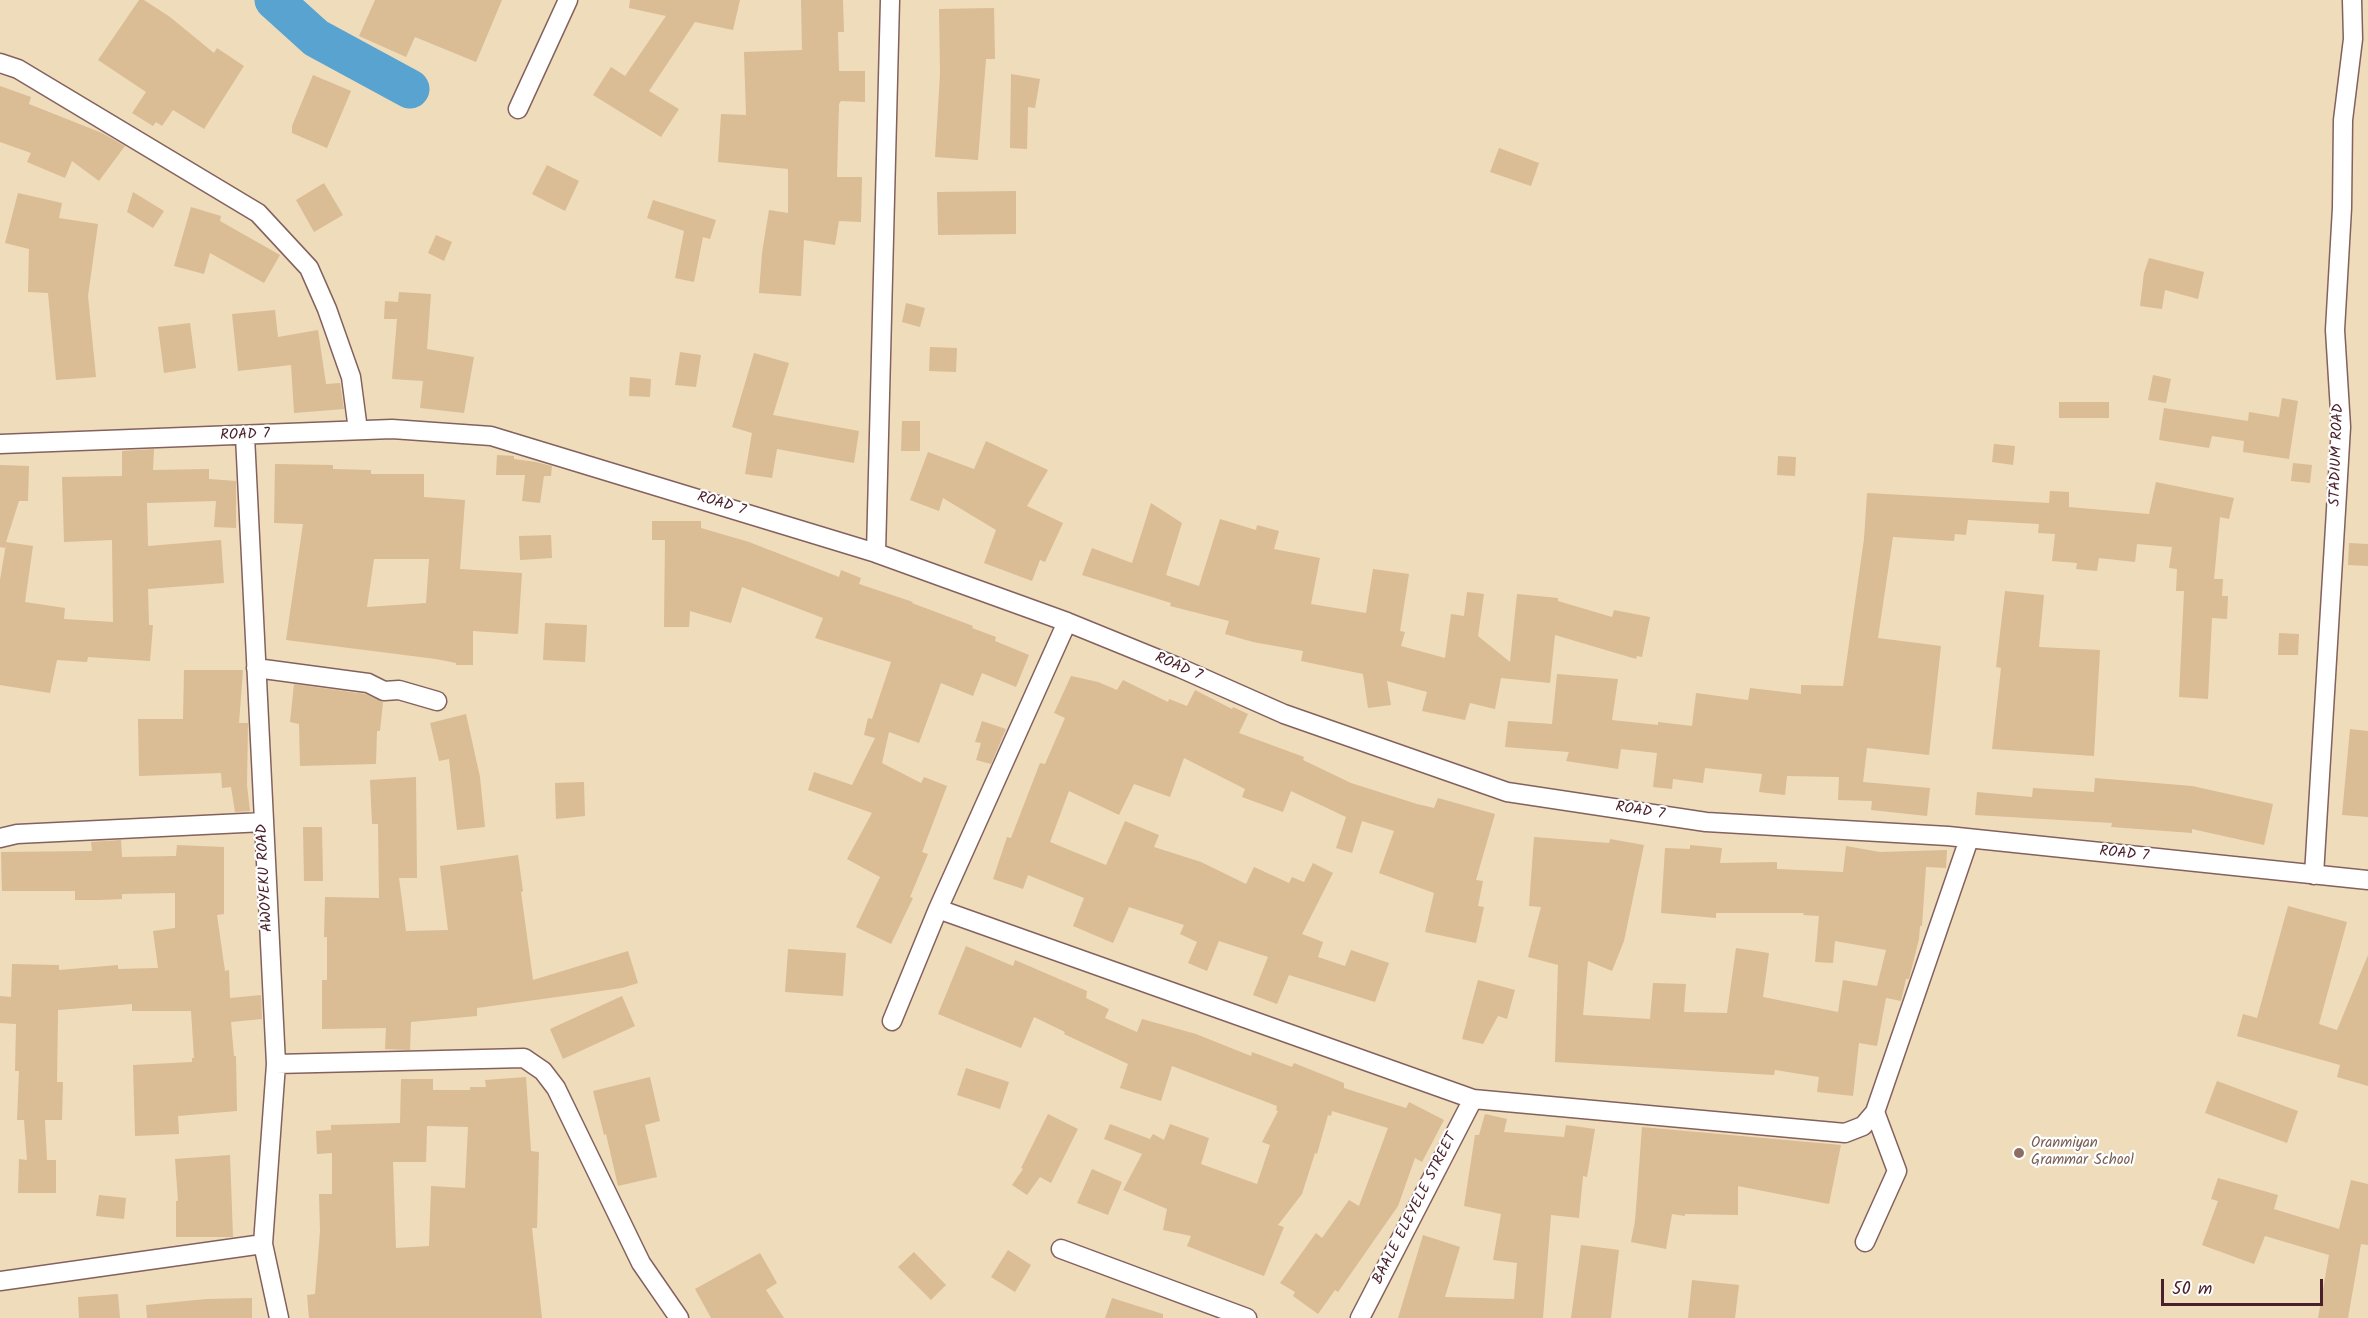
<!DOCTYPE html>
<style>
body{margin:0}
#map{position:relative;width:2368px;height:1318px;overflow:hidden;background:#efdcbb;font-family:Kalam,sans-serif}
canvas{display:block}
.scale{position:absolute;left:2161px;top:1279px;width:162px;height:27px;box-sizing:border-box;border:3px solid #4a1f2b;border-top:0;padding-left:8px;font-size:18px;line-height:21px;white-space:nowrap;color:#4a1f2b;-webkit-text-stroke:4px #fff;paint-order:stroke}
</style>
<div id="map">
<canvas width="2368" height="1318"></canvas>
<div class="scale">50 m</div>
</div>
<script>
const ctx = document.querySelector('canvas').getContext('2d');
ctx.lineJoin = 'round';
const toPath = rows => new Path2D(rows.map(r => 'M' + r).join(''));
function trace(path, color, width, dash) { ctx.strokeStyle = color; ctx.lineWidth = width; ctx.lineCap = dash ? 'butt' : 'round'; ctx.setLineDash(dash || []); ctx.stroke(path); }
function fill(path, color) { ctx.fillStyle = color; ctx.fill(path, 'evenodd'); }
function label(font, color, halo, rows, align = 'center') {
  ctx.font = font + ' Kalam,sans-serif'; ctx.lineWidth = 4.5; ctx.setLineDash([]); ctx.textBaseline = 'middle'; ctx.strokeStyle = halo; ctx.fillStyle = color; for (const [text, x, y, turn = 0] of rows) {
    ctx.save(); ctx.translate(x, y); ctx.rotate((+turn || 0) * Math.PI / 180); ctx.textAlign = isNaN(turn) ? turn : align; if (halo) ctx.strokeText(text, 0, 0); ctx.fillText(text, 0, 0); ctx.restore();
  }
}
const river = toPath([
 [274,0,316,38,410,89]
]);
const building = toPath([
 [139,0,144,0,170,17,214,53,217,48,244,66,204,129,173,110,162,126,156,122,153,126,132,113,146,92,98,60],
 [375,0,502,0,476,62,415,37,406,57,359,36],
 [630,0,740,0,733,30,695,22,649,91,679,109,661,137,593,95,611,67,625,76,666,16,629,8],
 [801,0,843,0,844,32,838,32,839,71,865,71,865,102,841,101,839,104,837,177,862,177,861,222,839,221,835,245,804,240,801,296,759,293,762,253,769,210,788,213,788,169,718,162,721,114,746,115,744,52,802,50],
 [994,8,995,59,986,59,978,160,935,157,940,74,939,9],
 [1011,74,1040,79,1035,108,1028,107,1027,149,1010,148],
 [313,75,351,91,327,148,292,133,292,126],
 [0,86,31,97,29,104,102,133,125,146,99,181,72,161,65,178,27,162,31,153,0,142],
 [1499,148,1539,163,1531,186,1490,172],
 [547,165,579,181,565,211,532,194],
 [324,183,343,215,314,232,296,200],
 [1016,191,1016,234,938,235,937,192],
 [133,192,164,211,153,228,127,212],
 [18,193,62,203,59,218,98,224,88,296,96,377,56,380,48,293,28,292,29,249,5,243],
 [653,200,716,220,710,239,703,237,694,282,675,278,684,231,647,218],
 [191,207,221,216,220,221,280,255,264,283,210,253,204,274,174,266],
 [436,235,452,242,444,261,428,253],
 [2149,258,2204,272,2198,299,2165,290,2162,309,2140,306,2144,273],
 [399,292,431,294,427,349,474,357,464,413,420,408,423,381,392,379,397,319,384,319,385,301,398,302],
 [906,303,925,308,920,327,902,322],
 [275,310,278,337,318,330,326,384,340,383,344,409,294,413,291,365,238,371,232,314],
 [190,323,196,368,164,373,158,327],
 [930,347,957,348,956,372,929,371],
 [680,352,701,355,696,387,675,385],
 [754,353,789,363,773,415,859,431,854,463,777,449,772,478,745,474,752,433,732,427],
 [2153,375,2171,379,2166,403,2148,400],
 [630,377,651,379,650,397,629,396],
 [2282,398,2298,401,2289,459,2243,452,2244,441,2212,436,2209,448,2159,440,2164,408,2248,421,2249,412,2279,417],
 [2059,402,2109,402,2109,418,2059,418],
 [902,421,920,421,920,451,901,451],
 [986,441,1048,470,1027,506,1063,523,1045,562,1040,560,1032,581,984,563,996,530,943,498,939,511,910,500,928,452,974,469],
 [1994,444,2015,446,2013,465,1992,462],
 [154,449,153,470,209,469,209,479,236,481,236,528,214,527,216,501,147,503,148,546,221,540,224,583,148,589,149,625,153,625,150,661,88,657,87,662,57,660,50,693,0,685,0,580,6,544,5,548,0,547,0,465,29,466,28,501,19,501,6,542,33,546,25,602,65,608,64,619,113,622,112,540,64,542,62,477,122,476,122,451],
 [497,455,514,456,514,459,536,462,552,466,551,476,544,476,540,503,522,501,525,475,496,475],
 [1778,456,1796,457,1795,476,1777,475],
 [2293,463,2312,465,2310,483,2291,481],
 [275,464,333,465,333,469,371,470,371,474,424,474,424,497,465,500,460,569,522,573,518,634,473,631,473,665,456,665,456,663,436,659,286,640,303,524,274,523],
 [374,559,429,559,426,603,367,607],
 [2156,482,2234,498,2229,519,2220,517,2214,579,2223,579,2222,596,2228,596,2227,619,2212,618,2208,699,2179,697,2184,591,2176,591,2177,569,2169,568,2172,547,2137,544,2135,562,2099,558,2097,571,2076,569,2077,563,2052,561,2055,534,2038,533,2039,524,1968,520,1966,535,1955,534,1954,541,1893,537,1878,638,1941,646,1929,755,1867,748,1863,782,1930,788,1927,816,1871,810,1872,801,1838,800,1839,777,1787,776,1785,795,1759,792,1762,774,1705,768,1703,783,1673,779,1672,789,1653,787,1657,753,1621,749,1618,769,1566,761,1569,752,1505,747,1508,721,1552,724,1557,674,1618,679,1612,720,1658,725,1658,722,1692,726,1696,693,1748,700,1750,688,1801,694,1801,685,1843,686,1864,539,1867,493,2049,503,2050,491,2069,492,2069,507,2149,514],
 [1151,503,1182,523,1166,575,1199,586,1220,519,1256,530,1257,525,1279,531,1274,549,1320,558,1311,604,1366,613,1373,569,1409,574,1400,631,1405,632,1401,646,1445,658,1451,614,1464,616,1467,592,1484,594,1478,636,1510,662,1517,594,1558,598,1558,601,1612,617,1614,610,1650,617,1642,657,1637,656,1636,659,1555,635,1550,683,1501,678,1495,709,1470,703,1465,720,1422,711,1427,692,1387,681,1391,705,1368,708,1363,674,1301,661,1303,651,1253,642,1225,634,1229,621,1170,606,1171,603,1082,575,1092,548,1132,563],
 [652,521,701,521,701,528,749,542,839,577,841,570,861,578,859,584,913,602,912,603,973,626,972,628,996,637,995,641,1029,655,1016,687,982,673,973,696,941,683,919,743,889,732,882,763,921,783,924,777,947,786,922,852,928,854,910,897,913,898,891,944,856,927,880,877,847,859,872,813,808,790,814,772,852,785,875,738,864,735,868,718,872,719,891,662,815,638,823,618,742,587,731,623,690,611,689,627,664,627,665,540,652,540],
 [551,535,552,558,520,560,519,536],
 [2349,543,2368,544,2368,566,2348,565],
 [2005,591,2044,595,2039,647,2100,650,2094,756,1992,749,2001,668,1996,667],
 [545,623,587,625,585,662,543,660],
 [2279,633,2299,634,2298,655,2278,655],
 [184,670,243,670,239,723,248,723,247,785,250,811,235,812,231,787,222,788,221,773,139,776,138,719,183,719],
 [1071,676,1098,682,1117,690,1123,680,1168,702,1169,699,1187,706,1195,690,1232,709,1233,707,1248,714,1239,733,1304,757,1303,760,1351,783,1417,804,1434,808,1438,798,1495,814,1476,880,1483,881,1478,906,1484,907,1476,943,1425,932,1434,893,1379,873,1394,831,1362,821,1352,853,1336,848,1346,817,1291,791,1283,812,1242,797,1245,789,1184,758,1170,797,1134,784,1119,815,1069,791,1050,842,1106,865,1125,821,1159,835,1154,847,1201,862,1246,884,1254,867,1289,883,1292,877,1304,882,1313,863,1333,873,1302,934,1323,942,1318,957,1345,966,1351,950,1389,963,1375,1002,1289,975,1277,1004,1253,995,1268,957,1219,941,1207,971,1188,963,1197,942,1180,934,1184,925,1129,907,1113,943,1073,926,1084,898,1028,875,1023,889,993,879,1007,837,1011,838,1040,763,1045,764,1065,718,1054,713],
 [294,684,365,694,383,702,380,731,377,731,376,764,300,766,299,724,290,722],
 [466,714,480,777,485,827,457,830,449,759,439,761,430,723],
 [982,721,1006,729,991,764,976,760,981,743,975,742],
 [2350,729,2368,731,2368,817,2342,815],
 [416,777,417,878,399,878,406,931,448,930,440,866,518,855,523,891,521,892,533,980,628,951,638,983,622,988,477,1008,477,1016,411,1022,410,1050,385,1049,386,1028,322,1029,322,980,327,980,327,937,324,937,325,897,379,898,378,824,372,824,370,780],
 [2095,778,2192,786,2273,804,2264,845,2192,829,2192,833,2111,827,2112,823,1975,815,1977,792,2032,797,2033,788,2094,792],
 [584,782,585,816,556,819,555,783],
 [303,827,322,827,323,881,304,881],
 [1534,837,1609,843,1610,839,1644,845,1624,941,1612,971,1588,961,1583,1015,1650,1019,1653,983,1686,984,1684,1012,1727,1013,1736,948,1769,953,1763,997,1838,1012,1843,980,1877,986,1886,950,1835,941,1833,963,1815,962,1819,916,1803,915,1804,913,1716,913,1716,918,1661,913,1665,848,1690,849,1690,845,1722,848,1720,863,1777,862,1777,869,1843,872,1846,846,1880,852,1947,850,1946,868,1926,867,1922,926,1920,926,1919,939,1909,979,1906,979,1901,1001,1886,998,1877,1046,1859,1043,1853,1096,1817,1092,1819,1077,1775,1070,1774,1075,1555,1062,1558,965,1528,957,1541,907,1529,906],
 [121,840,122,857,176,856,177,845,224,847,224,914,217,915,225,971,229,970,230,998,261,995,262,1019,231,1022,234,1056,236,1056,237,1111,178,1116,179,1134,135,1136,133,1065,192,1062,192,1058,194,1058,191,1011,132,1011,132,1004,58,1010,57,1082,63,1082,62,1120,45,1120,47,1160,56,1160,56,1193,18,1193,19,1159,27,1160,24,1120,17,1120,19,1071,15,1071,16,1024,0,1023,0,996,11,997,12,964,59,965,59,970,118,965,118,969,158,968,153,931,175,928,175,893,122,894,122,899,98,900,75,900,75,891,2,891,1,852,92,851,91,842],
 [2288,906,2347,922,2319,1024,2337,1030,2368,955,2368,1086,2337,1077,2340,1065,2237,1036,2243,1014,2257,1018],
 [966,946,1013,966,1015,960,1087,991,1086,998,1109,1009,1105,1018,1137,1032,1142,1019,1196,1034,1251,1056,1252,1052,1292,1067,1294,1063,1344,1083,1344,1088,1406,1108,1409,1102,1444,1120,1422,1162,1415,1158,1398,1206,1338,1292,1335,1290,1318,1314,1293,1296,1295,1292,1280,1283,1316,1233,1322,1238,1349,1200,1359,1206,1388,1128,1332,1111,1331,1116,1328,1115,1317,1154,1315,1153,1302,1194,1278,1225,1284,1227,1264,1276,1187,1246,1191,1236,1163,1230,1167,1209,1123,1190,1142,1154,1104,1139,1110,1124,1150,1139,1153,1134,1164,1140,1170,1124,1209,1138,1201,1164,1257,1184,1270,1145,1262,1142,1278,1111,1276,1110,1277,1106,1172,1066,1161,1101,1120,1088,1128,1064,1064,1034,1065,1032,1034,1017,1021,1048,938,1014],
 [788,949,846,953,843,996,785,992],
 [1478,980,1515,990,1507,1019,1498,1016,1483,1044,1462,1039],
 [622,996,635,1026,563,1059,550,1029],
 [966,1068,1009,1082,1000,1109,957,1095],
 [526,1077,531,1151,539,1152,537,1228,532,1228,542,1318,309,1318,307,1295,315,1294,320,1231,319,1194,332,1194,332,1153,317,1154,316,1131,331,1130,331,1125,400,1123,401,1079,433,1079,433,1090,470,1090,470,1087,486,1087,485,1080],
 [427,1126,468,1127,465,1188,431,1186,429,1246,396,1248,393,1162,426,1162],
 [650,1077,660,1121,645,1125,657,1177,618,1186,606,1134,604,1135,593,1091],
 [2217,1081,2298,1111,2287,1143,2205,1113],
 [1048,1114,1078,1129,1051,1183,1040,1177,1027,1195,1012,1185,1023,1169,1021,1168],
 [1485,1114,1507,1119,1504,1132,1564,1137,1566,1125,1595,1129,1587,1177,1583,1176,1579,1218,1551,1215,1543,1318,1398,1318,1423,1235,1460,1247,1445,1297,1514,1299,1517,1263,1493,1260,1501,1214,1464,1206,1475,1135,1479,1135],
 [1642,1127,1841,1145,1829,1204,1738,1186,1738,1215,1685,1214,1685,1216,1672,1214,1666,1249,1631,1242,1635,1221],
 [230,1155,233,1237,176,1237,176,1201,178,1201,175,1159],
 [1092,1169,1122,1182,1108,1215,1077,1203],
 [2218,1178,2278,1195,2274,1209,2339,1229,2351,1180,2368,1184,2368,1245,2361,1244,2348,1318,2318,1318,2329,1255,2265,1236,2254,1264,2202,1245,2218,1201,2211,1199],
 [99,1195,126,1198,124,1219,96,1216],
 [1581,1245,1619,1250,1611,1318,1571,1318],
 [1008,1250,1031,1265,1015,1292,991,1277],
 [914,1252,946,1285,931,1300,898,1267],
 [760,1253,777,1283,766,1290,784,1318,711,1318,695,1289],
 [1692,1280,1739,1285,1735,1318,1688,1318],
 [118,1294,120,1318,79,1318,78,1297],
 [252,1298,252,1318,147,1318,146,1305,206,1299],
 [1112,1298,1163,1314,1163,1318,1105,1318]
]);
const minor = toPath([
 [0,63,18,69,258,213,309,268,327,309,351,377,358,430],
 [518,109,568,0],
 [245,436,276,1064,263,1244,279,1318],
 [0,444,392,429,491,436,876,553,1067,622,1180,668,1284,714,1507,792,1706,822,1948,836,2368,880],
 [876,553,890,0],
 [256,668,368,683,384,691,399,690,437,701],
 [0,838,17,834,264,822],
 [2314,875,2341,427,2335,330,2342,208,2343,120,2353,39,2352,0],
 [938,909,1473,1099,1845,1133,1863,1126,1875,1112,1969,839],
 [892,1021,938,909,1067,622],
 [276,1064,524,1058,543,1071,556,1088,641,1263,679,1318],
 [1865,1242,1897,1171,1875,1112],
 [1061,1249,1247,1318],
 [0,1281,263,1244],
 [1360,1318,1473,1099]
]);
const markers = [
 [2019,1153,6,"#8d6e63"]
];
const streetNames = [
 ["ROAD 7",245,436,-2],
 ["STADIUM ROAD",2338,455,-88],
 ["ROAD 7",721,505,17],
 ["ROAD 7",1178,668,23],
 ["ROAD 7",1640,812,9],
 ["ROAD 7",2124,855,6],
 ["AWOYEKU ROAD",266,878,-93],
 ["BAALE ELEYELE STREET",1416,1209,-63]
];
const educationNames = [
 ["Oranmiyan",2031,1144],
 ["Grammar School",2031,1161]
];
trace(river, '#59a3d0', 39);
fill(building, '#dabc95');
trace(minor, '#84615d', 21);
trace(minor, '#fff', 18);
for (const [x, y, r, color] of markers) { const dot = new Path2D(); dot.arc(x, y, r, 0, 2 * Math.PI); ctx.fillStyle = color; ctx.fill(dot); trace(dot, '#fff', 2); }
label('15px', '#4a1f2b', '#fff', streetNames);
label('15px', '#785e54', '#fff', educationNames, 'left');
</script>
